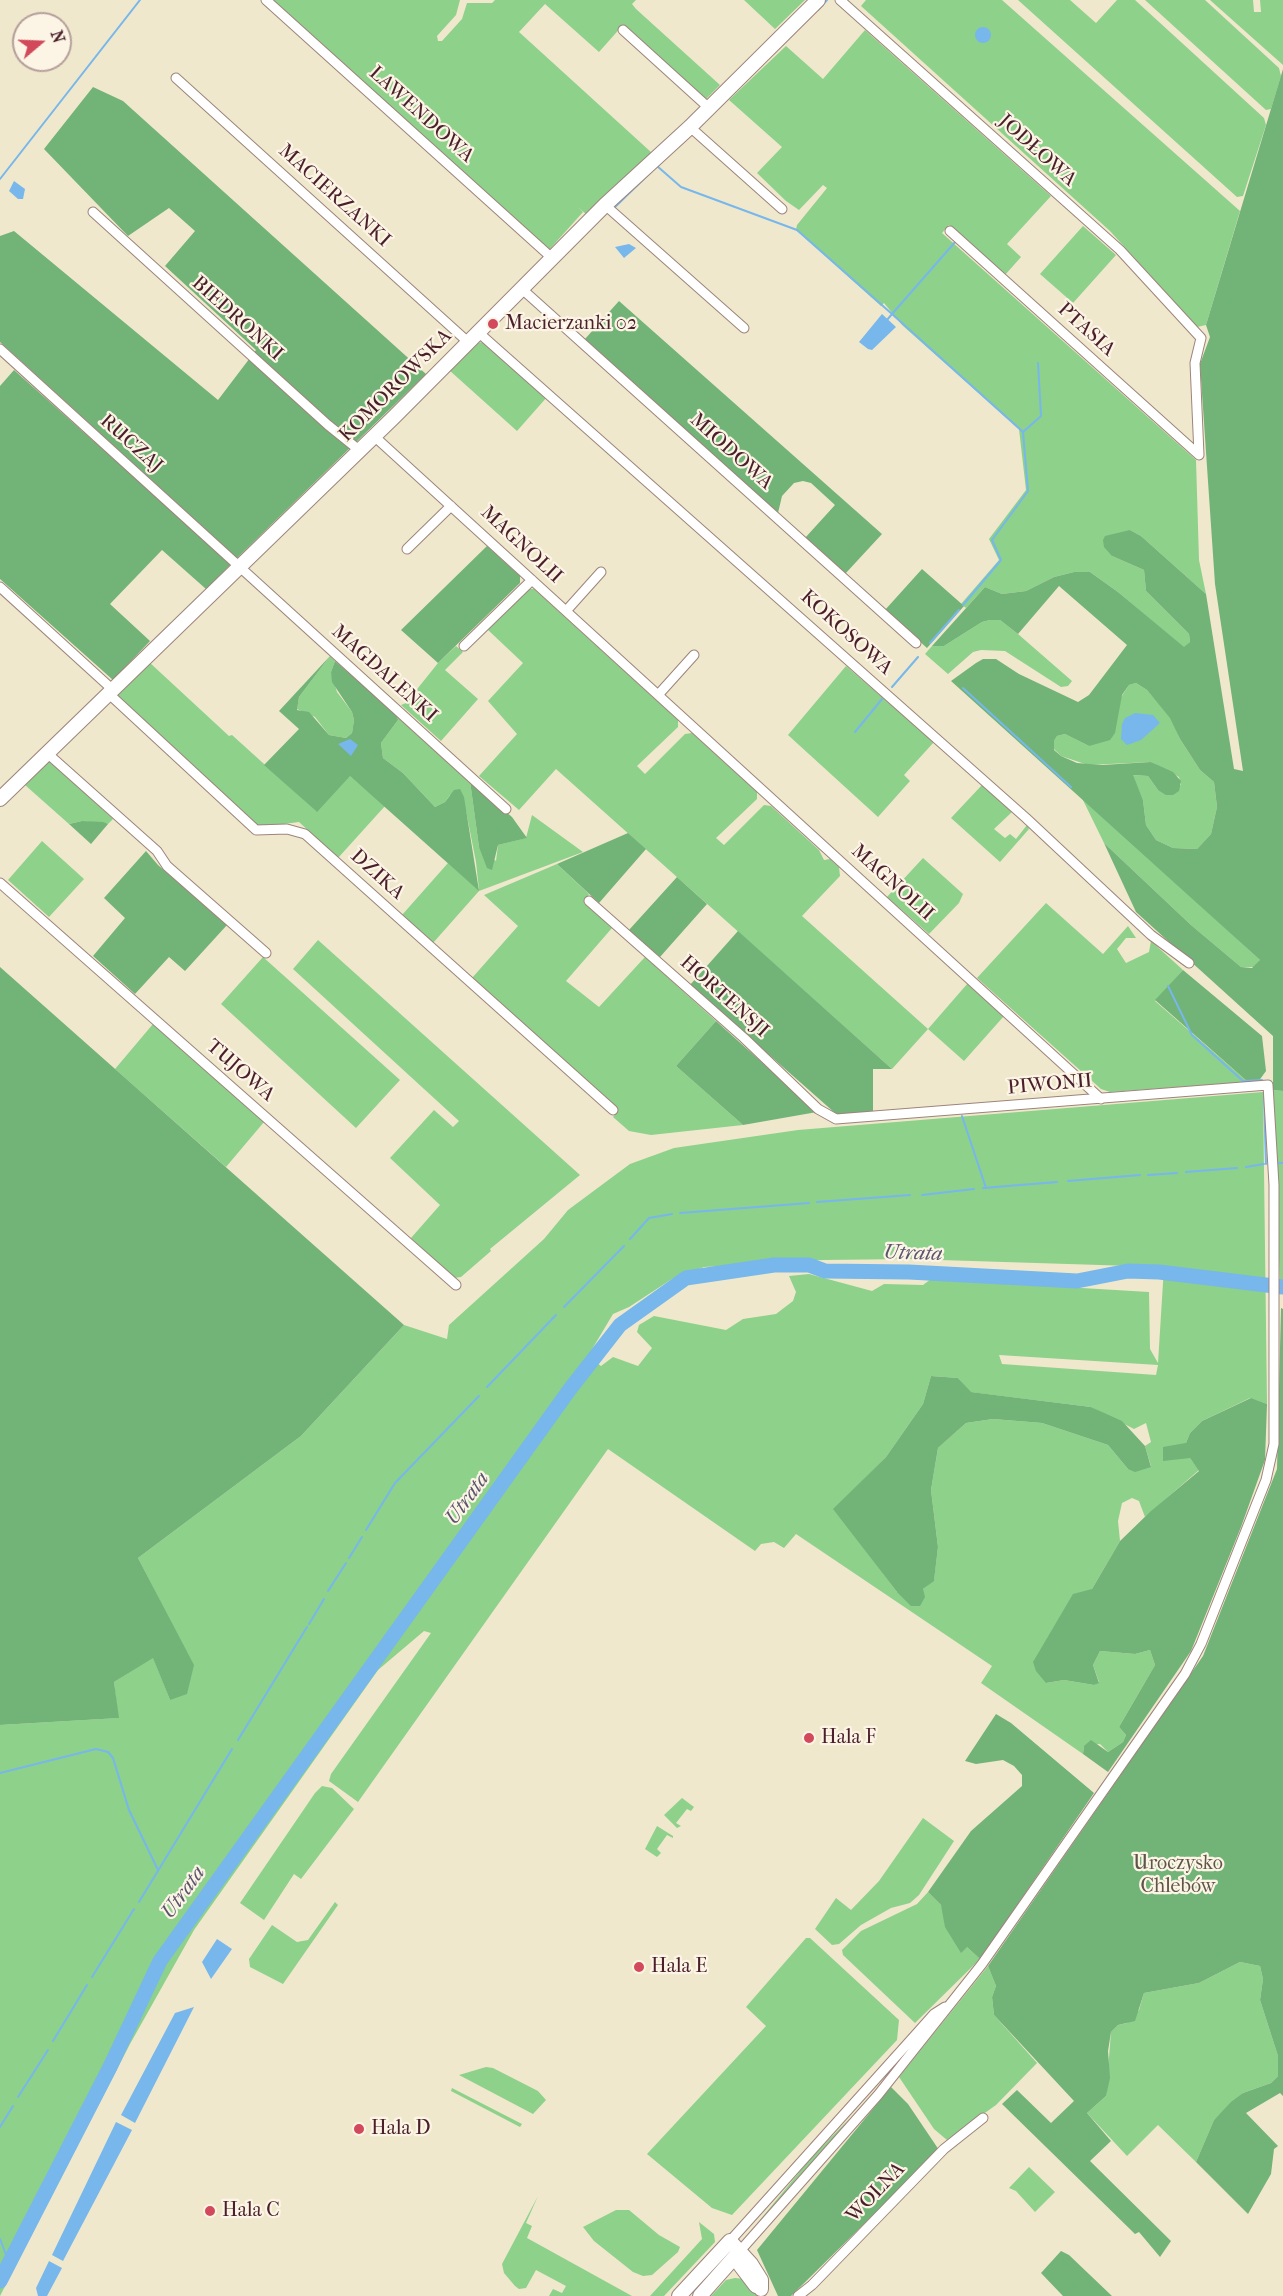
<!DOCTYPE html>
<meta charset="utf-8">
<style>
body{margin:0}
#map{position:relative;width:1283px;height:2296px;overflow:hidden;background:#f0e8cc;font-family:"IM FELL French Canon",serif}
canvas{display:block}
.north{position:absolute;left:12px;top:12px;width:60px;height:60px;box-sizing:border-box;background:#fcf5e5;border:2px solid #b59f9b;border-radius:50%;rotate:71deg;font-size:16px;font-weight:700;line-height:24px;text-align:center;color:#4a1f2b}
.north::after{content:'';display:block;margin:auto;width:21px;height:27px;background:#d1495b;clip-path:polygon(50% 0,100% 100%,50% 72%,0 100%)}
</style>
<div id="map">
<canvas width="1283" height="2296"></canvas>
<div class="north">N</div>
</div>
<script>
const ctx = document.querySelector('canvas').getContext('2d');
ctx.lineJoin = 'round';
function fill(path, color) { ctx.fillStyle = color; ctx.fill(path, 'evenodd'); }
const toPath = rows => new Path2D(rows.map(r => 'M' + r).join(''));
function trace(path, color, width, dash) { ctx.strokeStyle = color; ctx.lineWidth = width; ctx.lineCap = dash ? 'butt' : 'round'; ctx.setLineDash(dash || []); ctx.stroke(path); }
function label(font, color, halo, rows, align = 'center') {
  ctx.font = font + ' "IM FELL French Canon",serif'; ctx.lineWidth = 4.5; ctx.setLineDash([]); ctx.textBaseline = 'middle'; ctx.strokeStyle = halo; ctx.fillStyle = color; for (const [text, x, y, turn = 0] of rows) {
    ctx.save(); ctx.translate(x, y); ctx.rotate((+turn || 0) * Math.PI / 180); ctx.textAlign = isNaN(turn) ? turn : align; if (halo) ctx.strokeText(text, 0, 0); ctx.fillText(text, 0, 0); ctx.restore();
  }
}
const green = toPath([
 [270,0,460,0,456,15,437,36,438,41,442,41,462,19,467,3,492,3,495,0,636,0,632,4,636,9,720,85,706,99,623,25,599,52,545,4,519,32,652,153,587,215,578,207,583,212,549,250],
 [744,0,805,0,775,29],
 [866,0,1002,0,1240,211,1206,325,1197,327,1110,231,861,6],
 [1018,0,1070,0,1096,23,1117,0,1135,0,1264,118,1266,125,1243,196,1237,197],
 [1145,0,1205,0,1279,68,1281,76,1271,109,1266,110],
 [1210,0,1253,0,1254,12,1261,12,1260,0,1283,0,1283,65],
 [865,30,1051,196,1007,244,1021,257,1005,275,949,225,942,233,1196,460,1199,560,1206,594,1141,536,1130,530,1112,556,1144,570,1146,591,1189,634,1190,642,1184,648,1118,592,1090,572,1074,572,1054,577,1026,591,1002,594,985,587,966,608,961,604,999,560,989,539,1026,490,1019,429,902,325,884,303,881,306,796,230,797,225,827,188,823,185,799,210,786,201,757,173,782,147,729,100,786,46,823,79],
 [1083,226,1116,255,1073,303,1040,274],
 [484,342,547,397,517,431,449,370,475,343],
 [527,589,534,589,678,720,678,727,637,766,645,774,685,734,692,733,757,792,757,799,716,838,724,845,764,805,771,806,819,850,824,860,830,859,839,867,840,876,802,916,928,1029,968,983,1004,1016,964,1061,928,1029,892,1069,556,769,519,810,479,776,517,734,488,701,523,663,487,629],
 [990,620,1000,620,1018,634,1072,681,1068,686,1061,687,1005,651,981,650,973,652,948,674,925,654,932,646,944,646,982,622],
 [456,646,463,652,445,670,478,699,441,741,401,705,406,703,438,663],
 [330,656,335,661,331,672,337,692,352,712,354,720,352,733,346,738,329,735,315,717,297,709,299,697],
 [149,662,229,736,232,735,316,811,349,775,385,806,338,858,299,822,260,827,234,806,116,695],
 [846,666,934,742,904,775,910,781,878,817,788,735],
 [1136,683,1147,690,1171,718,1180,739,1200,770,1214,782,1217,807,1211,834,1197,849,1173,848,1156,840,1146,825,1143,800,1132,775,1148,776,1158,790,1181,785,1179,777,1151,762,1088,765,1061,756,1054,749,1054,741,1057,736,1065,734,1089,746,1129,685],
 [397,715,470,781,479,847,496,861,498,845,526,838,532,815,583,852,479,891,433,943,402,915,448,863,479,890,476,862,466,811,450,795,445,802,435,807,403,773,383,758,381,743,398,720],
 [47,758,113,819,108,824,82,821,69,824,25,785,24,782],
 [982,785,1012,812,994,829,1005,838,1010,834,1016,839,1027,825,1029,829,1000,862,951,818],
 [1081,796,1260,960,1256,967,1241,967,1191,925,1104,843],
 [42,841,84,879,49,917,8,880],
 [923,858,963,894,959,903,929,934,887,897],
 [557,864,589,894,584,903,612,928,566,981,599,1007,645,957,716,1021,676,1066,743,1125,651,1135,629,1131,613,1117,618,1111,472,978,518,926,484,895],
 [1046,903,1103,954,1128,926,1136,938,1126,938,1117,949,1126,963,1149,952,1151,941,1183,970,1155,1001,1248,1082,1110,1092,1101,1089,977,978],
 [318,940,580,1175,490,1249,491,1251,461,1277,454,1278,411,1238,440,1205,390,1158,434,1110,453,1127,459,1121,293,969],
 [263,957,400,1080,356,1128,221,1004],
 [153,1024,264,1122,226,1167,115,1069],
 [1273,1090,1283,1091,1283,1286,1280,1286],
 [1263,1092,1267,1404,1250,1398,1202,1421,1190,1433,1186,1443,1190,1458,1199,1470,1145,1517,1139,1501,1132,1498,1122,1503,1118,1521,1120,1541,1092,1589,1046,1683,1064,1680,1094,1685,1099,1682,1093,1665,1100,1651,1135,1654,1150,1650,1155,1665,1119,1727,1126,1735,1123,1742,1108,1752,1100,1744,1084,1746,1083,1754,981,1683,992,1666,796,1534,784,1548,774,1542,761,1544,755,1551,608,1449,358,1802,329,1781,331,1774,431,1633,424,1631,378,1670,194,1930,130,2044,0,2296,0,1725,118,1718,114,1682,153,1657,170,1700,193,1665,138,1558,301,1436,404,1325,447,1339,449,1325,544,1239,568,1210,630,1164,674,1148,798,1130],
 [908,1259,1164,1267,1158,1363,1150,1349,1149,1292,931,1279,923,1285,884,1284,872,1291,809,1274,789,1276,796,1292,793,1301,776,1314,743,1319,726,1330,654,1316,639,1325,637,1332,652,1348,638,1366,613,1357,601,1366,588,1356,613,1314,629,1307,672,1279,704,1267,823,1260],
 [999,1355,1158,1365,1156,1375,1002,1364],
 [931,1376,958,1378,970,1392,1091,1407,1134,1429,1146,1423,1151,1442,1145,1446,1151,1466,1128,1469,1108,1445,1042,1423,993,1419,966,1423,938,1448,931,1490,938,1547,934,1580,923,1589,897,1592,834,1509,886,1457,923,1404],
 [322,1786,332,1788,354,1809,301,1879,294,1874,264,1920,240,1903,315,1793],
 [682,1798,694,1807,691,1811,687,1809,676,1823,681,1826,677,1828,664,1815],
 [923,1818,954,1841,919,1895,910,1903,891,1908,861,1925,839,1944,832,1945,815,1929,836,1898,851,1910,879,1881],
 [657,1826,673,1836,673,1838,667,1835,657,1849,661,1853,657,1857,645,1849],
 [928,1892,941,1905,961,1952,966,1946,980,1959,915,2023,843,1955,842,1950,861,1931,917,1904],
 [335,1902,338,1905,283,1984,250,1967,249,1959,272,1925,297,1942,308,1940],
 [806,1938,810,1938,899,2020,897,2040,732,2215,712,2208,647,2154,766,2026,746,2007],
 [1240,1962,1260,1966,1263,1979,1260,2000,1278,2056,1278,2076,1271,2083,1243,2093,1214,2120,1196,2162,1158,2125,1127,2156,1087,2113,1106,2096,1111,2032,1118,2025,1127,2023,1139,2010,1144,1993,1199,1983],
 [988,1966,996,1986,992,1997,994,2015,1037,2063,996,2105,947,2140,934,2129,899,2077],
 [486,2067,493,2068,538,2091,546,2100,533,2114,459,2075],
 [452,2088,522,2124,520,2127,451,2091],
 [850,2118,794,2186,746,2237,811,2158],
 [1029,2167,1055,2192,1035,2212,1016,2191,1009,2188],
 [538,2196,526,2223,532,2226,527,2238,632,2296,549,2296,553,2289,562,2293,566,2286,536,2270,526,2288,519,2289,515,2286,504,2273,502,2264],
 [616,2210,629,2210,659,2235,680,2247,678,2252,652,2275,643,2276,633,2272,594,2241,583,2227],
 [699,2222,714,2234,715,2242,664,2296,650,2296,702,2239],
 [735,2278,745,2279,758,2296,711,2296,726,2280]
]);
const forest = toPath([
 [1283,69,1283,1091,1273,1090,1273,1036,1136,912,1104,843,1191,925,1241,967,1252,968,1260,960,951,681,976,663,983,659,996,659,1019,674,1078,702,1089,695,1127,645,1059,586,1018,634,1000,620,990,620,982,622,944,646,932,646,985,587,1002,594,1026,591,1054,577,1074,572,1090,572,1118,592,1184,647,1190,642,1189,634,1146,591,1144,570,1112,556,1104,547,1103,540,1105,536,1130,530,1141,536,1206,594,1234,769,1243,771,1215,584,1200,364,1210,337,1206,325],
 [1136,683,1147,690,1170,718,1180,739,1200,770,1214,782,1217,807,1211,834,1197,849,1173,848,1156,840,1146,825,1143,800,1133,775,1148,776,1158,790,1166,795,1173,795,1179,791,1181,781,1173,772,1151,762,1102,765,1077,763,1061,756,1054,750,1054,741,1057,736,1065,734,1089,746,1110,740,1115,733,1122,695,1129,685],
 [93,87,123,101,426,374,237,558,0,342,0,236,14,231,218,400,256,350,165,266,195,231,169,208,128,236,44,149],
 [619,301,882,534,845,574,805,538,835,505,811,483,803,481,794,483,782,496,778,513,585,339],
 [14,370,231,564,206,589,162,550,110,604,150,641,113,680,0,579,0,386],
 [487,546,520,576,520,583,438,663,401,630],
 [922,569,964,606,927,648,885,610],
 [330,656,299,697,297,710,309,712,329,735,346,738,352,733,354,720,352,712,332,682,331,672,335,661,397,715,398,720,381,743,383,758,403,773,435,807,445,802,454,790,460,789,464,797,479,891,350,776,317,812,264,765,299,729,279,711],
 [470,781,512,817,527,838,498,845,492,870,487,868,479,847],
 [82,821,103,822,108,824,91,844,69,824],
 [628,833,646,849,599,903,557,864],
 [146,851,158,865,227,925,185,971,169,957,135,994,93,956,125,918,104,898],
 [677,877,707,904,660,957,629,930],
 [738,931,892,1069,873,1069,873,1114,845,1117,835,1113,690,985],
 [0,967,404,1325,301,1436,138,1558,194,1665,187,1694,170,1700,153,1658,114,1682,119,1718,0,1725],
 [1183,970,1262,1036,1266,1071,1258,1082,1248,1082,1155,1000],
 [716,1021,817,1112,743,1125,676,1066],
 [1281,1308,1283,1309,1283,2096,1280,2093,1246,2113,1278,2146,1274,2149,1271,2174,1248,2214,1196,2162,1214,2120,1231,2102,1243,2093,1271,2083,1278,2076,1278,2056,1260,2000,1263,1979,1260,1966,1240,1962,1199,1983,1144,1993,1135,2021,1118,2025,1111,2032,1108,2051,1110,2078,1106,2096,1087,2113,1111,2141,1090,2161,1171,2241,1160,2257,1139,2232,1135,2234,1002,2104,1017,2090,1051,2123,1074,2101,994,2015,992,1997,996,1986,988,1966,1203,1656,1277,1469],
 [931,1376,958,1378,971,1392,1091,1407,1122,1421,1145,1446,1151,1467,1135,1472,1128,1469,1108,1445,1042,1423,993,1419,966,1423,938,1448,931,1490,938,1547,934,1581,923,1589,925,1597,920,1606,911,1606,897,1592,833,1509,886,1457,923,1404],
 [1251,1398,1267,1404,1265,1460,1241,1527,1191,1651,1108,1772,1083,1754,1084,1746,1091,1740,1108,1752,1123,1742,1126,1735,1119,1727,1155,1665,1150,1650,1135,1654,1100,1651,1093,1665,1099,1683,1094,1685,1064,1680,1046,1683,1036,1671,1033,1662,1073,1594,1092,1589,1120,1541,1151,1511,1199,1471,1190,1458,1163,1461,1163,1447,1186,1443,1190,1433,1202,1421],
 [996,1714,1011,1723,1094,1793,980,1959,967,1947,961,1953,945,1927,941,1905,928,1892,971,1831,1022,1786,1022,1775,1014,1766,1003,1760,976,1764,965,1761],
 [891,2087,908,2104,939,2150,791,2296,778,2296,757,2250],
 [1061,2251,1069,2255,1112,2296,1063,2296,1041,2273]
]);
const water = toPath([
 '975 35a8 8 0 1 1 16 0a8 8 0 1 1-16 0Z',
 [14,181,25,189,23,199,18,199,9,191],
 [629,244,636,248,624,258,615,247],
 [882,314,896,327,872,350,868,349,859,342],
 [1135,713,1153,715,1160,723,1141,740,1127,745,1121,739,1122,724,1125,718],
 [350,739,358,745,351,756,338,744],
 [217,1939,232,1949,211,1979,202,1962],
 [194,2007,135,2123,121,2115,175,2013],
 [116,2122,132,2130,63,2261,52,2255],
 [49,2261,62,2268,47,2296,38,2296,36,2288]
]);
const stream = toPath([
 [818,10,827,0],
 [657,166,681,187,797,230,892,314,887,320],
 [0,179,140,0],
 [615,207,652,171],
 [956,241,892,314,1023,432,1028,491,992,540,1001,560,963,605],
 [1023,432,1041,416,1038,363],
 [930,643,959,610],
 [892,687,918,657],
 [963,688,1071,787],
 [855,732,882,699],
 [1168,986,1192,1035,1243,1081,1262,1080],
 [1264,1096,1266,1164],
 [962,1116,986,1188],
 [1277,1163,1283,1163],
 [1246,1167,1264,1164],
 [1186,1172,1237,1168],
 [1148,1175,1177,1173],
 [1068,1181,1140,1175],
 [983,1188,1057,1182],
 [922,1195,974,1189],
 [817,1202,910,1195],
 [680,1213,809,1203],
 [630,1239,649,1218,672,1214],
 [564,1307,624,1246],
 [487,1387,556,1315],
 [366,1530,395,1483,479,1396],
 [349,1558,362,1537],
 [328,1591,346,1563],
 [309,1624,324,1599],
 [238,1740,307,1627],
 [0,1773,96,1749,108,1752,113,1758,129,1810,158,1870],
 [139,1902,232,1749],
 [92,1977,134,1909],
 [53,2041,87,1985],
 [18,2097,48,2050],
 [0,2127,13,2106],
 [0,2239,9,2262]
]);
const river = toPath([
 [0,2281,110,2067,160,1961,570,1389,620,1325,686,1278,774,1265,809,1265,825,1271,909,1272,1077,1281,1128,1271,1159,1272,1283,1287]
]);
const street = toPath([
 [266,0,552,258],
 [840,0,1120,250,1201,338,1195,363,1199,455],
 [623,30,709,108],
 [176,78,468,342],
 [690,127,782,209],
 [605,205,744,328],
 [93,212,328,425,359,450],
 [950,231,1199,455],
 [522,289,916,643],
 [478,332,1026,818,1151,935,1189,963],
 [0,349,506,809],
 [374,436,1101,1099],
 [407,549,451,506],
 [0,587,112,689],
 [566,611,601,572],
 [464,646,532,580],
 [108,693,256,830,287,829,305,834,613,1110],
 [658,695,694,655],
 [47,753,157,851,167,866,266,953],
 [0,883,456,1285],
 [589,901,744,1038,818,1109,836,1119,1268,1085,1274,1185,1274,1444,1266,1480,1201,1644,1185,1674,982,1964,878,2095,739,2252],
 [730,2241,918,2032,934,2014,945,2007],
 [798,2296,812,2285,944,2149,983,2118]
]);
const secondary = toPath([
 [0,799,394,417,605,205,690,127,818,0],
 [739,2252,740,2265,756,2286],
 [679,2296,730,2241,751,2264,761,2280,761,2289],
 [700,2296,739,2252]
]);
const markers = [
 [493,324,6,"#d1495b"],
 [809,1738,6,"#d1495b"],
 [639,1967,6,"#d1495b"],
 [359,2129,6,"#d1495b"],
 [210,2211,6,"#d1495b"]
];
const streetNames = [
 ["LAWENDOWA",421,115,42],
 ["JODŁOWA",1037,151,42],
 ["MACIERZANKI",334,196,42],
 ["BIEDRONKI",237,319,42],
 ["PTASIA",1086,330,42],
 ["KOMOROWSKA",396,386,-45],
 ["RUCZAJ",131,444,42],
 ["MIODOWA",731,452,42],
 ["MAGNOLII",521,545,43],
 ["KOKOSOWA",846,633,42],
 ["MAGDALENKI",384,674,42],
 ["DZIKA",377,875,42],
 ["MAGNOLII",892,883,42],
 ["HORTENSJI",724,997,42],
 ["TUJOWA",240,1071,41],
 ["PIWONII",1050,1085,-5],
 ["WOLNA",876,2193,-46]
];
const poiNames = [
 ["Macierzanki 02",505,324],
 ["Hala F",821,1738],
 ["Hala E",651,1967],
 ["Hala D",371,2129],
 ["Hala C",222,2211]
];
const parkNames = [
 ["Uroczysko",1178,1864],
 ["Chlebów",1178,1887]
];
const waterNames = [
 ["Utrata",913,1254,2],
 ["Utrata",468,1499,-54],
 ["Utrata",184,1893,-54]
];
fill(green, '#8dd18b');
fill(forest, '#72b377');
fill(water, '#77b7eb');
trace(stream, '#77b7eb', 2);
trace(river, '#77b7eb', 15);
trace(street, '#9d847c', 11);
trace(secondary, '#9d847c', 16);
trace(street, '#fff', 9);
trace(secondary, '#fff', 14);
for (const [x, y, r, color] of markers) { const dot = new Path2D(); dot.arc(x, y, r, 0, 2 * Math.PI); ctx.fillStyle = color; ctx.fill(dot); trace(dot, '#fcf5e5', 2); }
label('20px', '#4a1f2b', '#fcf5e5', streetNames);
label('20px', '#4a1f2b', '#fcf5e5', poiNames, 'left');
label('20px', '#5e5448', '#fcf5e5', parkNames);
label('italic 21px', '#5a546e', '#fcf5e5', waterNames);
</script>
